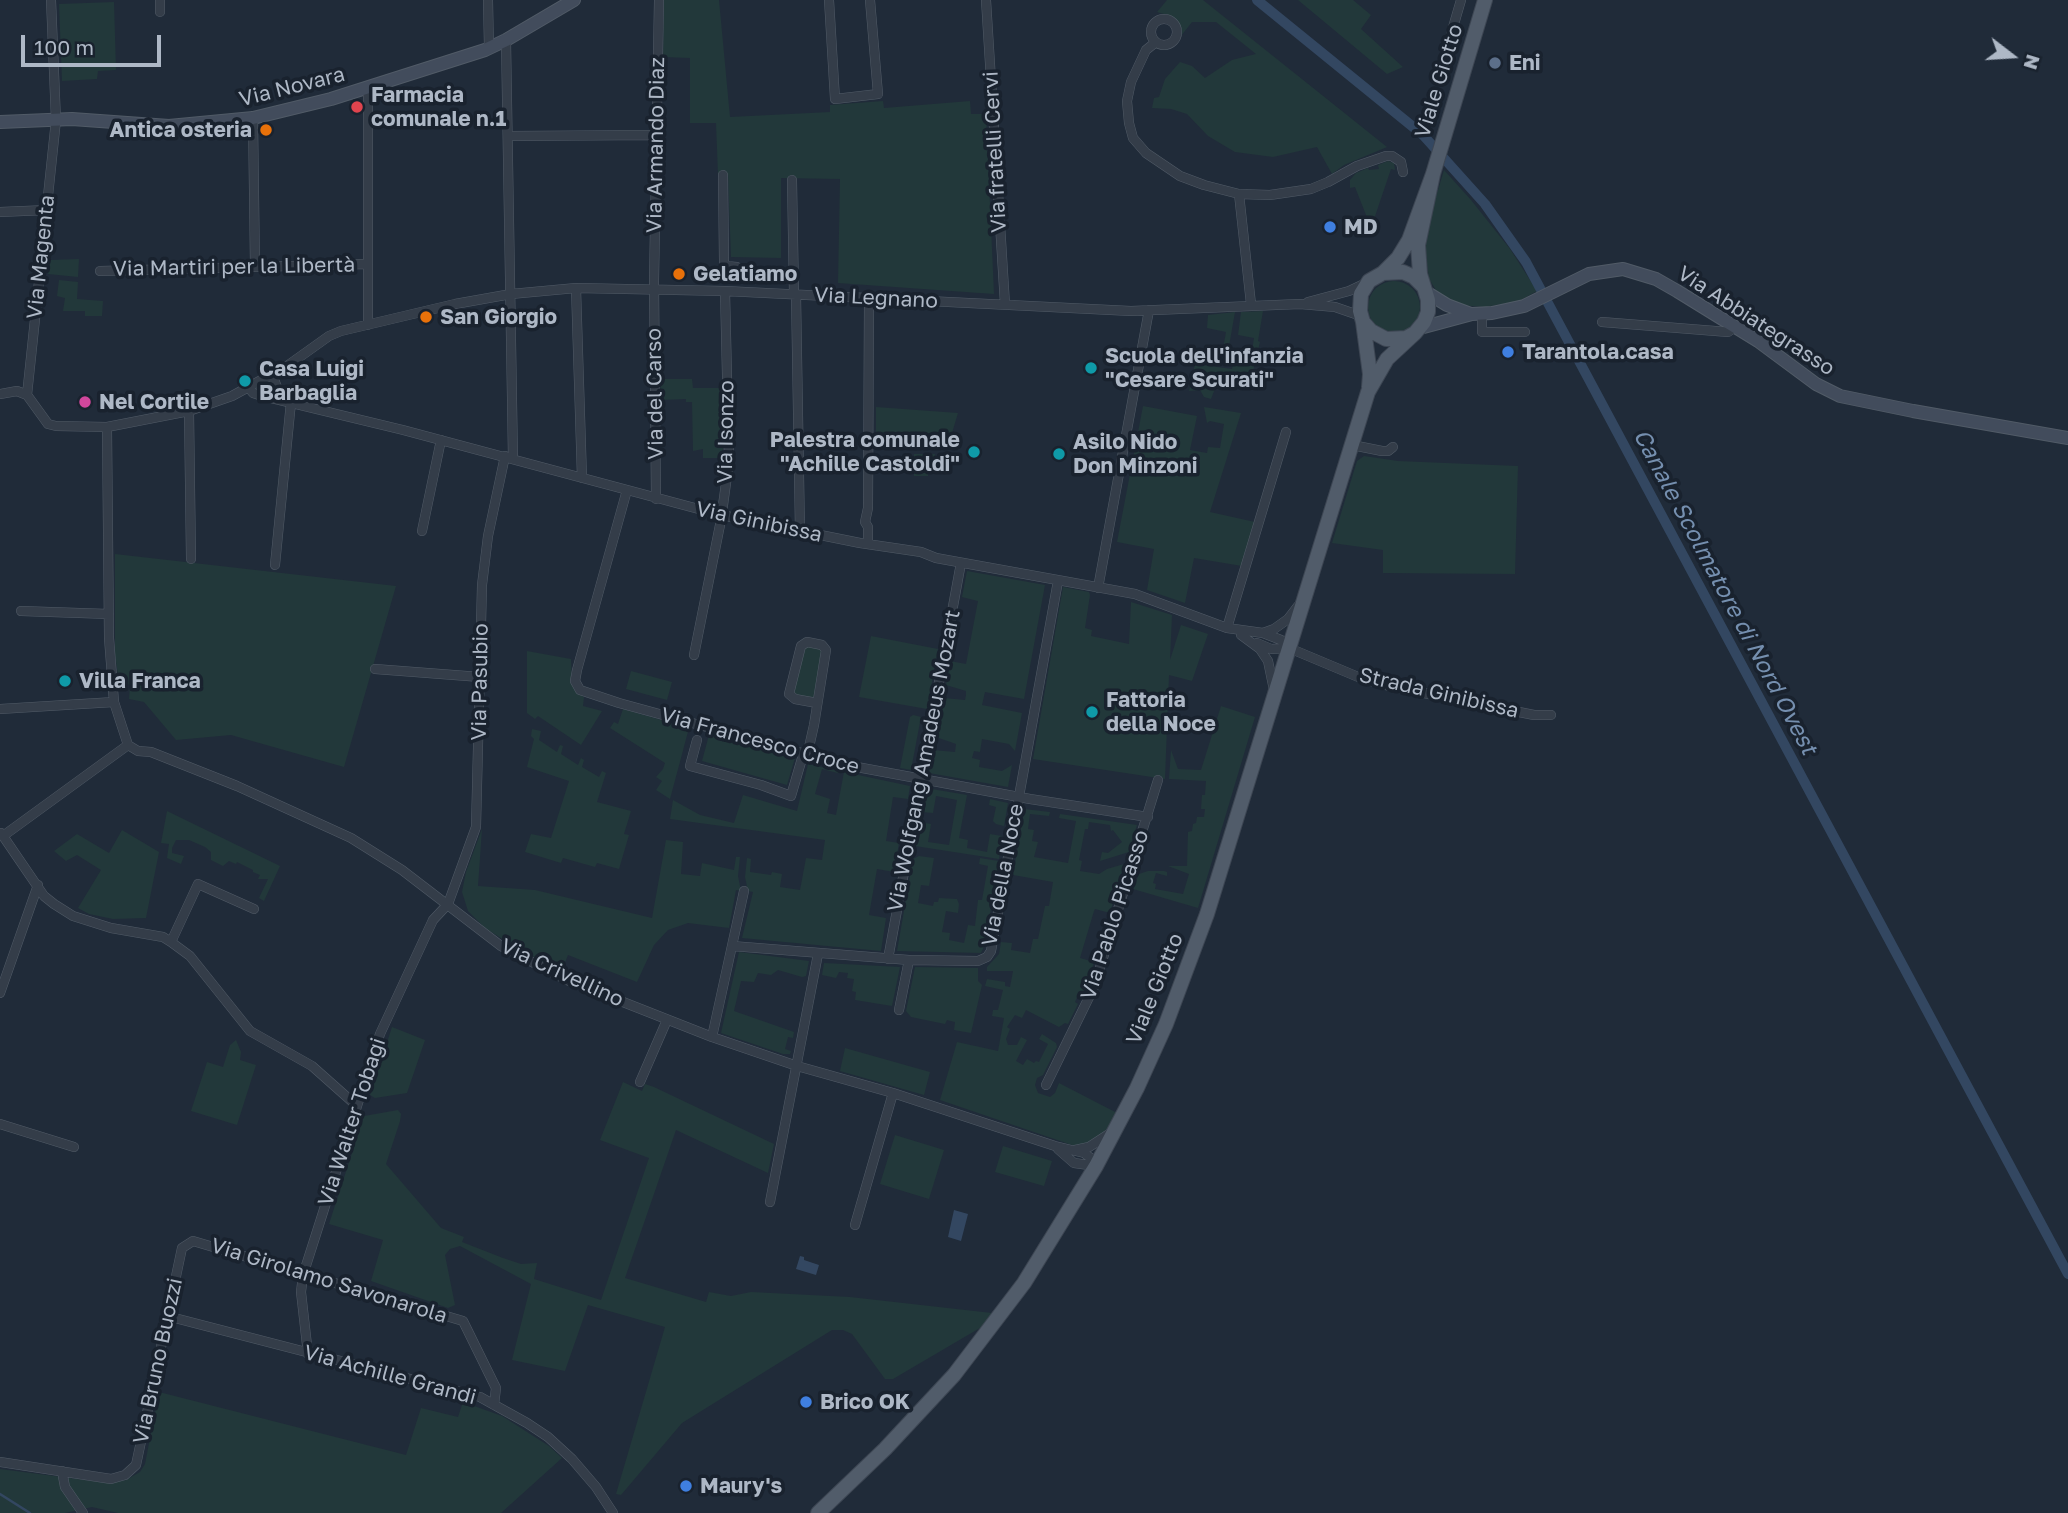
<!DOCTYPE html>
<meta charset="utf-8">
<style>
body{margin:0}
#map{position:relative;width:2068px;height:1513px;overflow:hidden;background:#202b39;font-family:"Golos Text",sans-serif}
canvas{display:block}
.north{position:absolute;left:1977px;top:21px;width:70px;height:70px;-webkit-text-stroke:5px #19222e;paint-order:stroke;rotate:107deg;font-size:19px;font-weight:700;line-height:28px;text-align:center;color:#aeb8c6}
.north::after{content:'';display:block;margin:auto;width:24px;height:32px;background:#aeb8c6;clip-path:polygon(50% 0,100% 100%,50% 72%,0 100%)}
.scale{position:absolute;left:21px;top:35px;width:140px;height:32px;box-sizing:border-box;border:4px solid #aeb8c6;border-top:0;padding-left:9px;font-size:21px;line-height:24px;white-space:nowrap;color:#aeb8c6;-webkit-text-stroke:5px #19222e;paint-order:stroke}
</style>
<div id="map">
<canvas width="2068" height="1513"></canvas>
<div class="north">N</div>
<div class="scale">100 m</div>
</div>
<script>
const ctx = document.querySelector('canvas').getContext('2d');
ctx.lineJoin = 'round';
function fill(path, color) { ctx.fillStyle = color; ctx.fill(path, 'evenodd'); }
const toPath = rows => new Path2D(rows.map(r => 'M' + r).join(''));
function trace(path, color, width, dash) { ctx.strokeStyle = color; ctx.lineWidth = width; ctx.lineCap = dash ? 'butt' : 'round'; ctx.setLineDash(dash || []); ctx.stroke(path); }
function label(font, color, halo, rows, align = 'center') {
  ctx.font = font + ' "Golos Text",sans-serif'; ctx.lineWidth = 7; ctx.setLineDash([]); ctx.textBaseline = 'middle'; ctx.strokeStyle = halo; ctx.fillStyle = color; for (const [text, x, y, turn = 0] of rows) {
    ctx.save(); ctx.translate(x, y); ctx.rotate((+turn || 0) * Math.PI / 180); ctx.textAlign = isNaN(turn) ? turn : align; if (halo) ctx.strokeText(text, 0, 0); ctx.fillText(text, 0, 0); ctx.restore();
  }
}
const green = toPath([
 [664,0,719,0,730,117,830,112,830,105,883,101,884,108,970,101,971,114,986,114,994,294,838,283,840,179,781,178,781,258,731,257,728,175,718,175,716,123,690,123,690,58,663,57],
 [1167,0,1203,0,1387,147,1344,165,1332,174,1317,147,1273,157,1235,152,1208,136,1187,114,1171,109,1152,108,1154,98,1159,97,1165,79,1180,62,1192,66,1205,78,1232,60,1256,54,1216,22,1192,22,1181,36,1178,24,1171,16,1157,12],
 [1298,0,1353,0,1371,15,1361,29,1403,67,1387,74],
 [114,2,116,70,98,71,97,79,62,81,59,4],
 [1388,161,1394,163,1395,170,1391,169,1370,231,1375,233,1370,236,1363,223,1368,220,1355,187,1350,188,1350,180,1356,173,1368,168,1369,170,1379,169,1378,165],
 [1444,170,1471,200,1510,249,1537,291,1519,301,1485,307,1458,305,1439,295,1429,279,1425,249,1428,223],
 [79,259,78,277,48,274,50,260],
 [59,280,78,282,77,299,103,301,102,316,85,316,85,311,63,311,65,298,57,296],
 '1368 307a26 26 0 1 1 52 0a26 26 0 1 1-52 0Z',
 [1263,311,1258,341,1260,342,1250,384,1241,382,1242,377,1234,374,1221,373,1211,399,1204,397,1200,390,1189,391,1195,364,1232,369,1233,363,1207,357,1208,352,1222,354,1226,332,1207,328,1208,315,1235,312,1228,352,1251,357,1254,338,1238,335,1241,312],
 [660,379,692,379,693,388,722,388,723,458,703,458,703,449,693,451,692,402,686,402,686,399,661,400],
 [1143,406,1197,416,1190,450,1207,453,1208,447,1220,448,1224,424,1210,421,1207,423,1204,407,1241,413,1210,512,1255,522,1242,566,1194,558,1185,603,1147,590,1154,549,1117,542],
 [876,407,958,413,949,443,876,447],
 [914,454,935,454,933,469,929,469,928,476,914,476],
 [1364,456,1398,461,1518,466,1515,574,1383,573,1383,550,1332,543,1357,461],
 [115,554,396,586,344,767,231,735,176,740,144,702,129,699,130,685,119,681,115,655],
 [967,571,1045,585,1024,699,985,692,982,705,1022,713,1015,751,1009,744,982,739,980,752,974,751,972,758,980,760,979,767,1002,771,1012,765,1008,787,929,773,933,750,955,752,956,744,936,737,944,698,965,700,966,695,966,691,946,685,950,661,966,664,978,601,962,597],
 [1063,587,1089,592,1090,595,1085,628,1092,630,1091,636,1129,644,1131,602,1172,615,1170,660,1181,625,1208,634,1192,681,1169,675,1165,779,1033,759],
 [871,636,938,649,927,709,859,697],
 [806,646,823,649,816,695,812,699,797,695,793,692,794,683],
 [527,651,571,659,572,681,577,693,584,697,583,706,602,711,581,745,538,716,535,719,527,713],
 [631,671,672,682,667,700,626,689],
 [1221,706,1255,717,1198,908,1133,889,1139,874,1148,871,1164,871,1167,872,1167,876,1156,873,1153,883,1156,884,1155,889,1183,894,1189,874,1168,866,1187,866,1188,832,1192,831,1193,824,1196,823,1197,817,1204,817,1205,809,1201,809,1202,795,1205,795,1206,781,1169,779,1171,750,1178,769,1201,770],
 [623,709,689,728,670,799,656,790,662,781,656,777,663,769,665,763,610,728,614,722,618,724],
 [913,715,921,717,911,770,900,768,910,717],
 [532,729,541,731,539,740,557,752,560,745,563,746,561,754,578,765,581,758,584,760,582,767,599,777,602,771,606,773,597,802,631,811,624,834,629,835,619,869,597,863,595,867,563,858,561,863,525,852,531,834,551,838,569,781,527,767,534,739,531,736],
 [709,735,795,758,787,785,702,761],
 [808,764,839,771,838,773,822,769,815,794,830,799,827,813,836,815,844,772,910,786,908,799,893,797,886,841,899,843,894,872,877,869,869,915,886,918,881,951,742,938,753,892,748,891,745,877,747,858,751,859,750,872,771,875,772,872,782,874,780,887,800,890,806,858,822,860,825,840,670,819,673,800,700,815,734,823,743,795,797,811],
 [926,788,967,795,959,838,968,840,967,848,987,852,990,834,1002,836,999,859,915,846,920,822,931,824,928,842,949,845,957,800,936,796,933,813,922,812],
 [990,799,1008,803,1004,826,996,824,993,821,996,807,989,805],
 [1024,809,1050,812,1049,816,1030,814,1028,829,1034,830,1032,841,1038,842,1034,857,1068,863,1076,821,1059,818,1060,814,1137,825,1129,852,1100,861,1102,852,1108,853,1122,842,1113,830,1111,831,1110,825,1089,822,1088,829,1085,829,1079,860,1082,861,1080,871,1099,874,1107,869,1124,864,1110,913,1095,909,1094,911,1080,958,1094,962,1087,988,1084,994,1078,995,1075,1002,1078,1004,1068,1024,1065,1023,1059,1027,1026,1010,1022,1018,1015,1015,1007,1027,1010,1029,1006,1039,1008,1045,1017,1045,1021,1037,1027,1040,1016,1061,1023,1065,1027,1059,1034,1063,1036,1061,1039,1062,1048,1044,1039,1039,1042,1034,1056,1043,1057,1047,1043,1075,1037,1078,1035,1085,1038,1093,1050,1097,1055,1093,1059,1083,1117,1113,1105,1134,1087,1145,1072,1145,940,1100,957,1042,998,1051,1004,1018,992,1016,993,1010,998,1010,1003,990,985,986,987,979,1005,982,1005,986,1010,987,1013,971,987,971,987,967,999,954,1001,942,1012,943,1011,950,1030,953,1033,939,1038,939,1045,906,1049,906,1053,882,1013,875],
 [167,811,280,866,264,901,259,898,268,879,258,879,260,875,253,872,253,870,237,862,236,864,229,861,223,866,211,860,211,852,205,847,189,840,176,840,172,848,172,853,184,856,181,864,167,858,169,844,161,843],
 [482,829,478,886,535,890,652,918,666,840,683,842,681,874,700,876,702,863,734,870,736,857,740,857,738,876,741,891,736,890,729,928,688,923,668,930,654,945,637,982,568,955,562,970,545,963,512,945,485,928,468,911,462,892,466,872],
 [122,830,159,852,146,918,113,919,89,914,78,908,101,870,77,855,66,861,54,851,77,834,109,853],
 [919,856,934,858,929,886,921,885,918,903,933,906,934,902,938,902,939,898,957,899,959,904,958,913,946,911,942,932,950,933,949,940,964,943,968,925,975,926,978,900,982,900,988,866,979,864,980,858,999,861,985,944,981,953,897,951,913,859],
 [739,952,809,961,806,976,802,977,778,970,771,975,758,973,754,982,741,981,734,1011,794,1032,793,1038,788,1037,785,1049,791,1051,790,1054,783,1054,721,1033],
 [824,963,900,967,892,1006,855,1000,856,992,852,991,854,979,847,978,848,973,839,972,836,978,822,975],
 [915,967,978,968,978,981,982,985,971,1033,954,1030,955,1022,947,1020,945,1024,911,1017,906,1011],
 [392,1027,425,1040,407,1093,375,1098,370,1095],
 [236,1040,241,1052,240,1060,256,1065,237,1125,191,1111,207,1062,223,1067,230,1045],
 [845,1048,930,1072,924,1095,840,1071],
 [623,1082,642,1091,645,1084,654,1087,774,1144,768,1173,676,1130,625,1278,706,1302,709,1292,731,1296,751,1292,850,1297,992,1313,985,1325,893,1379,885,1379,852,1334,843,1330,832,1330,682,1423,621,1495,616,1494,665,1327,588,1305,565,1371,512,1360,531,1284,460,1246,450,1249,445,1255,455,1305,448,1308,371,1281,383,1240,329,1224,364,1116,398,1110,401,1114,400,1121,386,1164,441,1228,464,1237,462,1242,503,1258,521,1264,537,1263,534,1279,601,1300,649,1158,600,1140],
 [895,1135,944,1150,929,1199,880,1184],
 [1003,1146,1052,1161,1044,1186,995,1172],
 [159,1392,406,1455,421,1408,458,1417,463,1402,502,1416,549,1446,562,1458,501,1513,118,1513,92,1507,65,1513,0,1513,0,1469,108,1483,126,1480,140,1472,145,1464]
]);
const water = toPath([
 [954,1210,968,1214,961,1241,948,1237],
 [800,1256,804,1257,804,1260,819,1265,816,1275,796,1269]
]);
const stream = toPath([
 [0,1494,30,1513]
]);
const canal = toPath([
 [1257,0,1423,135,1485,204,1526,262,2068,1274]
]);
const street = toPath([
 [160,0,160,12],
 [488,0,489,48],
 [829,0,835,99,878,94,870,0],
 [986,0,1005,304],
 '1151 32a13 13 0 1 1 26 0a13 13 0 1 1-26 0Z',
 [506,40,513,459],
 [1156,42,1146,50,1131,82,1127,101,1129,123,1133,138,1146,153,1180,176,1204,185,1239,194,1270,195,1311,189,1328,182,1357,166,1386,156,1392,156,1401,162,1403,172],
 [1435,75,1442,65,1461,0],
 [368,87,368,325],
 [253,118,255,267],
 [508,136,656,135],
 [723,175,724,262,726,266,737,267,742,272,794,273],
 [792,180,794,294],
 [1239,194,1251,304],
 [0,212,47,210],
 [100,271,368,264],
 [576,288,582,478],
 [796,294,800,532],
 [1308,302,1349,291,1368,282],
 [1482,314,1482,332,1525,332],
 [1602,322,1728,332,1735,327],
 [272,374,278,390,291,402],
 [249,388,253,393,262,396,403,430,721,515,860,543,921,552,936,558,1135,594,1227,628,1263,633,1281,640,1289,648,1363,679,1389,686,1534,715,1551,715],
 [0,394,17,391,27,395,48,424,56,426,107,427,189,411,232,396,287,366,329,336,341,331,455,304,511,294,576,288,725,291,1131,311,1300,304,1335,307,1361,316],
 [27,395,56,120,51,0],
 [189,411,191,559],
 [107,427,109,638,114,702,128,745],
 [1352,445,1382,451,1388,451,1393,447],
 [627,490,577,670,575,681,580,690,619,703,846,765,1030,799,1148,817],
 [656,499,654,282,659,0],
 [422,531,441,440],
 [868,543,868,527,865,522,868,508,869,298],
 [275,565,291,402],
 [1098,588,1149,310],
 [21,611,109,614],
 [1227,628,1286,432],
 [1263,633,1274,629,1288,619,1298,606],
 [1241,635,1260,649,1268,661,1274,690],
 [1257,643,1271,649,1289,648],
 [694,655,721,520,729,461,725,291],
 [375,669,480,677],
 [0,709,114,702],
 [697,740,690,766,761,785,791,796,803,755],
 [807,756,814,725,826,650,822,645,807,642,801,646,789,694,795,699,817,703],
 [1,833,44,896,54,904,73,916,111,928,163,937,171,942,190,956,250,1031,312,1066,357,1106],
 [3,836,128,745,138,751,151,752,237,786,351,838,402,870,501,946,567,980,712,1037,797,1066,893,1093,1055,1146,1084,1153,1092,1159,1096,1166],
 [171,942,198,884,254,909],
 [732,946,909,960,978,961,987,957,991,951,1058,581],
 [888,959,961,563],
 [0,993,38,885],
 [899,1010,909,960],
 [712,1037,744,891],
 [640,1082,667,1020],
 [1046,1085,1094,987,1158,780],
 [0,1124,74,1147],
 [1058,1149,1074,1163,1096,1166],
 [1075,1150,1089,1147,1109,1134],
 [770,1202,818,954],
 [855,1225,893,1093],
 [167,1316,480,1397,527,1423,548,1437,572,1459,596,1487,613,1513],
 [308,1354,301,1292,303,1275,380,1034,433,920,448,904,476,827,482,585,488,536,505,456],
 [0,1462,111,1479,125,1475,136,1465,182,1248,193,1241,463,1321,496,1388,494,1405],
 [62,1471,65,1487,83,1513]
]);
const secondary = toPath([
 [0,122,72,119,169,126,253,118,331,99,485,50,506,40,574,0],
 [1426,292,1447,305,1471,314],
 [1420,328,1472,314,1492,313,1524,306,1589,274,1623,269,1656,279,1677,291,1758,341,1816,384,1840,396,1913,411,2068,438]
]);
const primary = toPath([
 [1433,174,1418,245,1420,274,1428,300,1428,312,1424,322,1415,333,1406,338,1386,339,1371,331,1363,322,1360,311,1361,294,1369,281,1383,273,1398,258,1409,240,1433,174,1485,0],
 [1383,273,1403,272,1414,277,1423,286],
 [1363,322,1370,374,1369,387],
 [818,1513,885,1449,954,1375,1024,1283,1096,1166,1137,1088,1166,1024,1207,914,1368,392,1387,359,1415,333]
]);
const markers = [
 [1495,63,7,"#5c6f8a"],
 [357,107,7,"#e0444e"],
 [266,130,7,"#e8710a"],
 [1330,227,7,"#3f7fe0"],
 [679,274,7,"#e8710a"],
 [426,317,7,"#e8710a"],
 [1508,352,7,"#3f7fe0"],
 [1091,368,7,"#0f9aa8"],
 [245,381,7,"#0f9aa8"],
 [85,402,7,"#d1479c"],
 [974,452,7,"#0f9aa8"],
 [1059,454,7,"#0f9aa8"],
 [65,681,7,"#0f9aa8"],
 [1092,712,7,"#0f9aa8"],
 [806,1402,7,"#3f7fe0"],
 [686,1486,7,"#3f7fe0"]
];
const poiNames = [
 ["Eni",1509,63],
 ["Farmacia",371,95],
 ["comunale n.1",371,119],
 ["Antica osteria",252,130,"right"],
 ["MD",1344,227],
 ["Gelatiamo",693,274],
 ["San Giorgio",440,317],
 ["Tarantola.casa",1522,352],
 ["Scuola dell'infanzia",1105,356],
 ["\"Cesare Scurati\"",1105,380],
 ["Casa Luigi",259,369],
 ["Barbaglia",259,393],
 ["Nel Cortile",99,402],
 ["Palestra comunale",960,440,"right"],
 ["\"Achille Castoldi\"",960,464,"right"],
 ["Asilo Nido",1073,442],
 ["Don Minzoni",1073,466],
 ["Villa Franca",79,681],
 ["Fattoria",1106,700],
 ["della Noce",1106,724],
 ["Brico OK",820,1402],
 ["Maury's",700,1486]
];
const streetNames = [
 ["Viale Giotto",1439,81,-73],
 ["Via Novara",292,87,-14],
 ["Via Armando Diaz",656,145,-89],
 ["Via fratelli Cervi",995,152,-93],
 ["Via Magenta",41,257,-84],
 ["Via Martiri per la Libertà",234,267,-1],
 ["Via Legnano",876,298,3],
 ["Via Abbiategrasso",1756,321,33],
 ["Via del Carso",655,394,-91],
 ["Via Isonzo",726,432,-89],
 ["Via Ginibissa",759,522,12],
 ["Via Pasubio",480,682,-89],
 ["Strada Ginibissa",1439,693,13],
 ["Via Francesco Croce",760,741,15],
 ["Via Wolfgang Amadeus Mozart",924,761,-79],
 ["Via della Noce",1003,875,-79],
 ["Via Pablo Picasso",1115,915,-72],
 ["Via Crivellino",562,973,25],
 ["Viale Giotto",1155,989,-68],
 ["Via Walter Tobagi",352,1122,-72],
 ["Via Girolamo Savonarola",329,1281,17],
 ["Via Bruno Buozzi",158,1361,-78],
 ["Via Achille Grandi",390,1375,15]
];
const waterNames = [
 ["Canale Scolmatore di Nord Ovest",1725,592,62]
];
fill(green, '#22383a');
fill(water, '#334761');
trace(stream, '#334761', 2.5);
trace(canal, '#334761', 10);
trace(street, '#515b67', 10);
trace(secondary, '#515b67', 14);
trace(primary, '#3d4653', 16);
trace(street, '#343d49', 9);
trace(secondary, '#424c5c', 12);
trace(primary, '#515c6a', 14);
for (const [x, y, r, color] of markers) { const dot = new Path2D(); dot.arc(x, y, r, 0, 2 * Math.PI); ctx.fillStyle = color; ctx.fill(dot); trace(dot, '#19222e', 2.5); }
label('bold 21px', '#aeb8c6', '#19222e', poiNames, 'left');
label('21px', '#aeb8c6', '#19222e', streetNames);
label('italic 23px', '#758faf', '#19222e', waterNames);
</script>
